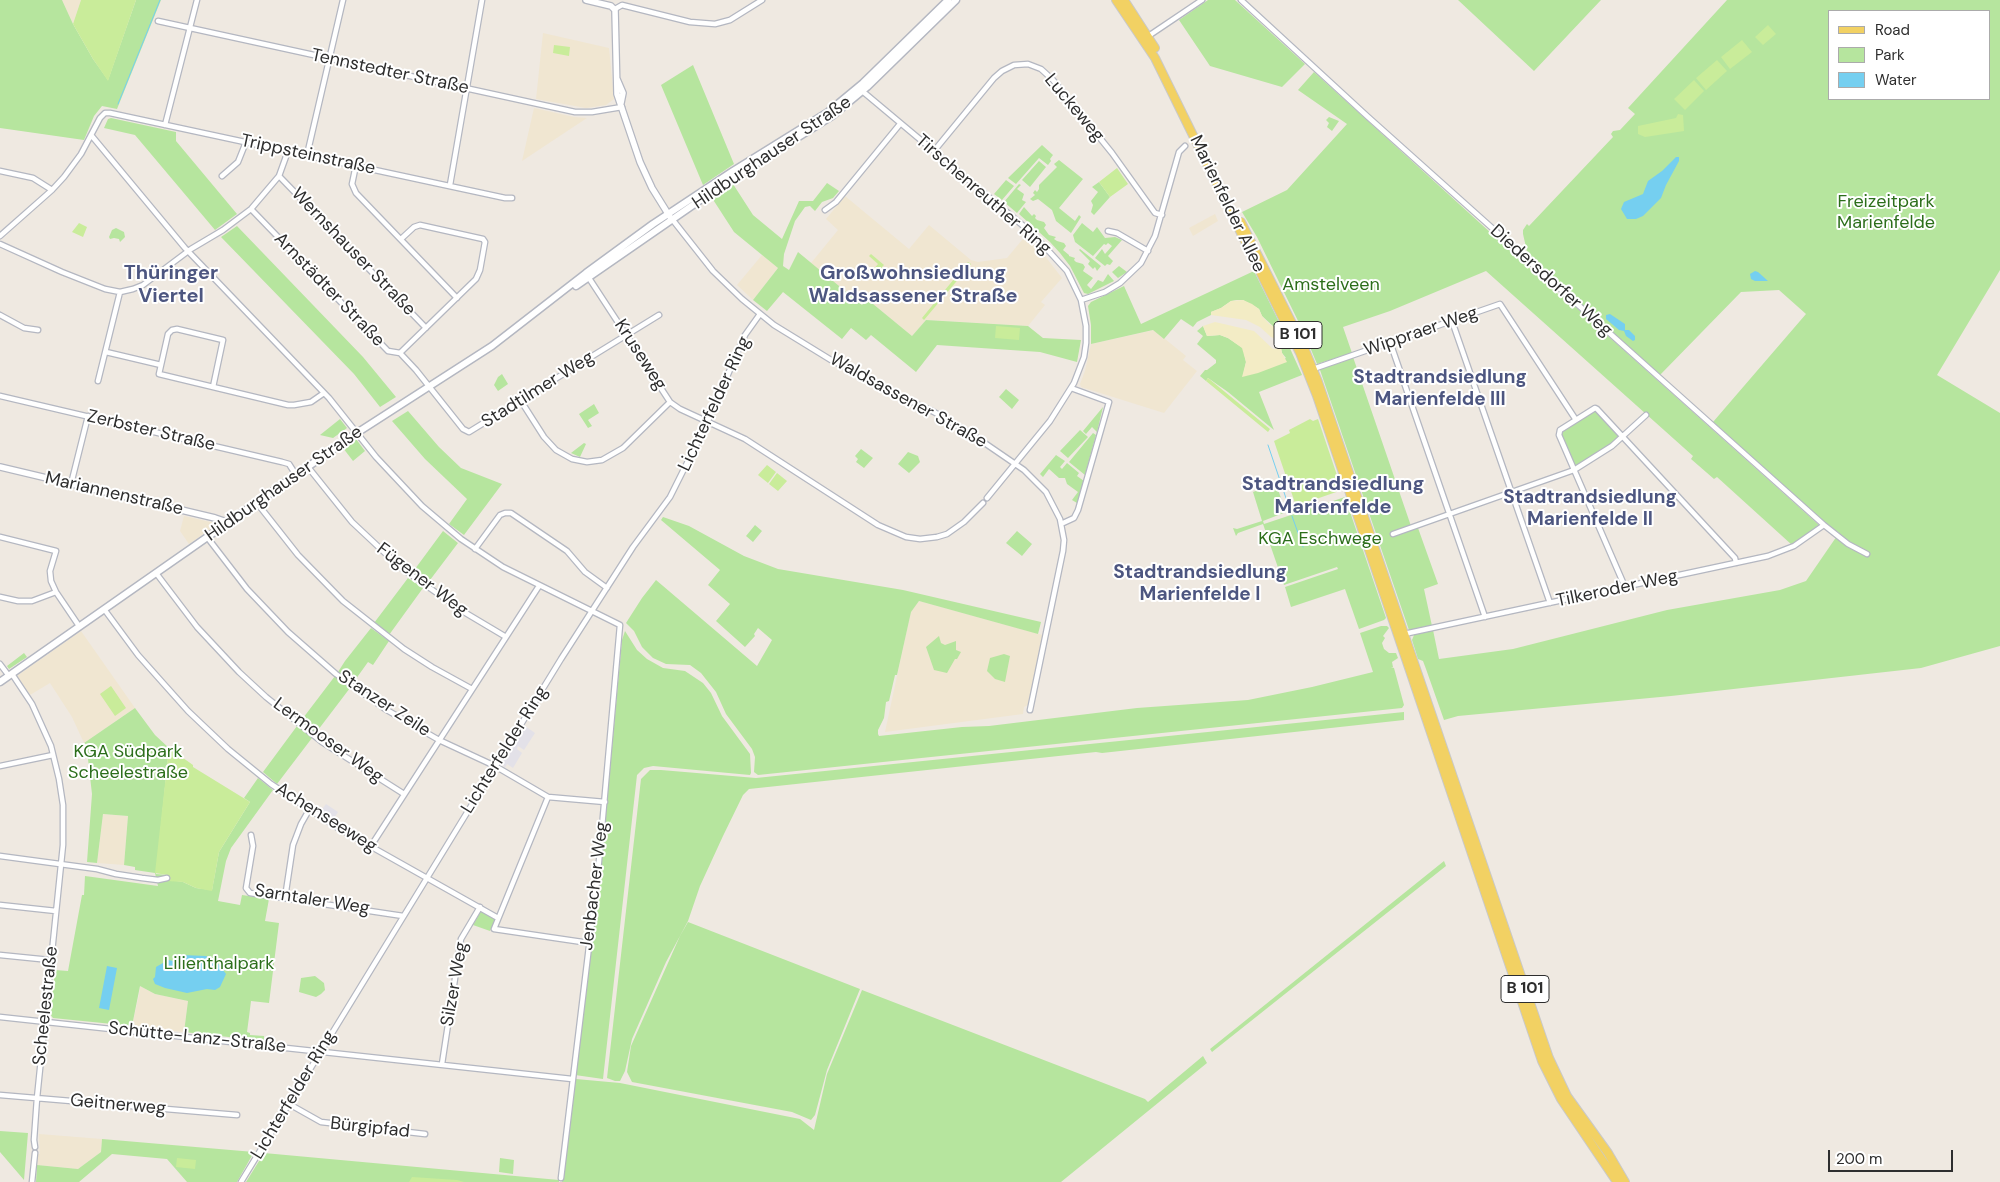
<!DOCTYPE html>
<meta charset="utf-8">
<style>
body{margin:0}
#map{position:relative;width:2000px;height:1182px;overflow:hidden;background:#efe9e1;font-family:"DM Sans",sans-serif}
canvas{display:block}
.legend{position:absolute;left:1828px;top:10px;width:162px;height:90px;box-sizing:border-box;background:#fff;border:1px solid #ababab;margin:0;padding:6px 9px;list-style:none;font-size:15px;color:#2e2e2e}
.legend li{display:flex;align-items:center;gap:10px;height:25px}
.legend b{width:25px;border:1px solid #ababab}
.scale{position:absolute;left:1828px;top:1150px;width:125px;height:22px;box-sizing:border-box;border:2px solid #2e2e2e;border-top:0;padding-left:6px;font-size:15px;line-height:18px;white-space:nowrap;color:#2e2e2e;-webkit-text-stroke:4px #fff;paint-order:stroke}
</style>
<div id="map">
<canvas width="2000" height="1182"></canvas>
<ul class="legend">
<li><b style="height:6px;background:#f2d163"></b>Road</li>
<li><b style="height:14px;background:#b6e59e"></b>Park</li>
<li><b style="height:14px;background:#75cff0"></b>Water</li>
</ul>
<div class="scale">200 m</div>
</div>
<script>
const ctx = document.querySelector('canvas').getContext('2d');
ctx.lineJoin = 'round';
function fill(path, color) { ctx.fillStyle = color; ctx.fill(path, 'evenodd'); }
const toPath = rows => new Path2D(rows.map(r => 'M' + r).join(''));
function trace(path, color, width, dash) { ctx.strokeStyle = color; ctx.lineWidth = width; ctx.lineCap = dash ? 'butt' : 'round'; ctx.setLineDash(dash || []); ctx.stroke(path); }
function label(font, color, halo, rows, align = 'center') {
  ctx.font = font + ' "DM Sans",sans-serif'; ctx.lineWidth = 4; ctx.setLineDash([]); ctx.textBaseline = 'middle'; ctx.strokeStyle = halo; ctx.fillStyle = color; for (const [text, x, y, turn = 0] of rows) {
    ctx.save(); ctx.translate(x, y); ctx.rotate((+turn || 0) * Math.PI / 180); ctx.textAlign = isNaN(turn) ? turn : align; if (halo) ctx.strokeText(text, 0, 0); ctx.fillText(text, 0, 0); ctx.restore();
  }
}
const industrial = toPath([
 [525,726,535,733,524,750,518,746,517,749,522,753,513,768,507,764,505,768,502,763],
 [326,804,338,812,333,820,320,812]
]);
const education = toPath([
 [62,0,81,0,73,24],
 [543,33,609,48,614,99,606,105,586,108,536,99],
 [534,108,574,117,587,118,522,161],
 [845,196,909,249,929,225,971,260,978,262,1007,258,1027,234,1028,235,1026,238,1045,256,1062,278,1041,302,1045,305,1028,326,926,320,912,336,867,299,862,305,811,263,838,230,826,219],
 [1215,214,1218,221,1193,236,1189,228],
 [762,255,778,268,753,300,737,285],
 [1154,330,1186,356,1183,360,1197,371,1164,413,1081,387,1080,384,1085,371,1091,344],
 [184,516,215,523,215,526,189,544,180,531],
 [919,601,1043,635,1028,705,1024,707,1023,714,885,732,911,611],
 [81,631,135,708,84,743,72,717,50,683,30,695,17,676],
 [103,814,128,816,124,865,97,863],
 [140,986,155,994,188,1001,184,1032,132,1026,139,995],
 [39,1134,102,1139,101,1152,78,1169,37,1165,38,1154,40,1154]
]);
const green = toPath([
 [0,0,62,0,73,24,93,59,108,80,136,0,161,0,117,109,102,106,94,116,84,140,0,128],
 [1208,0,1235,0,1305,64,1282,87,1210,66,1179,20],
 [1458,0,1601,0,1534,71],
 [1727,0,2000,0,2000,270,1937,375,2000,413,2000,646,1921,668,1671,696,1458,716,1444,720,1426,669,1423,661,1418,659,1412,640,1414,635,1433,630,1439,659,1513,649,1667,610,1780,590,1806,581,1839,533,1830,527,1713,422,1806,314,1779,290,1741,292,1660,375,1528,256,1523,234,1523,230,1527,224,1529,226,1613,137,1611,134,1613,131,1620,130,1635,114,1628,108],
 [1829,11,1989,11,1989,99,1829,99],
 [693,65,734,164,703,185,661,85],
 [1314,72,1558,294,1560,293,1819,525,1792,545,1717,477,1714,479,1691,459,1693,456,1486,271,1390,311,1343,327,1352,353,1317,364,1307,340,1317,335,1313,323,1301,327,1257,237,1242,212,1287,190,1347,124,1298,90],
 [1329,117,1339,121,1332,131,1327,127,1329,123,1326,120],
 [111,118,176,132,176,141,237,214,215,230,135,135,104,128,108,119],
 [1042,145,1053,155,1050,159,1051,161,1048,165,1039,158,1016,184,1008,178],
 [1059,160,1083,179,1059,208,1075,221,1079,215,1081,217,1071,233,1056,221,1052,210,1038,199,1033,201,1030,199,1035,195,1033,193,1035,190,1037,192,1039,189,1039,185,1057,167,1054,164],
 [1039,161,1046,167,1030,187,1022,180],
 [1006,180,1014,186,1002,200,994,194],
 [1099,182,1110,197,1094,215,1091,212,1093,205,1091,201,1098,192,1092,187],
 [827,183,839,191,833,198,822,202,815,211,810,206,805,207,795,221,784,254,783,266,789,270,798,252,862,305,867,299,912,336,926,320,1028,326,1043,338,1081,340,1077,362,1040,352,937,345,916,372,871,335,866,340,851,328,842,339,783,292,767,311,753,300,778,268,734,232,712,198,733,184,753,215,782,239,799,201,813,201],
 [1019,184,1021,185,1017,189,1024,194,1022,200,1026,202,1017,213,1004,202],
 [1024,207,1032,216,1034,214,1036,216,1035,218,1037,220,1044,222,1046,225,1044,228,1049,235,1056,237,1054,239,1057,241,1064,243,1066,246,1063,250,1069,255,1069,256,1075,258,1074,260,1076,262,1083,264,1085,267,1083,271,1093,278,1087,285,1091,289,1098,280,1103,282,1108,274,1114,281,1088,294,1084,293,1070,266,1060,253,1050,242,1019,214],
 [1082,223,1093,232,1097,227,1105,238,1115,237,1122,240,1108,256,1113,261,1110,265,1107,264,1105,266,1095,258,1102,249,1105,254,1112,246,1108,243,1106,245,1104,244,1093,256,1075,242,1073,235],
 [237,226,363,357,396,397,380,407,354,374,221,237],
 [116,228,124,232,125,237,120,242,119,239,114,238,110,239,109,237,112,230],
 [1080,249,1101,266,1097,271,1095,267,1093,269,1088,264,1090,261,1079,250],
 [1119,266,1127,272,1118,278,1112,272],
 [1254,271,1281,326,1274,327,1262,316,1259,309,1243,300,1237,300,1231,301,1221,308,1211,312,1211,315,1197,322,1193,327,1181,319,1164,339,1153,330,1091,344,1091,325,1088,306,1091,302,1124,286,1141,324],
 [1203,326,1207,336,1220,335,1228,338,1243,348,1246,362,1243,376,1286,358,1282,353,1281,348,1288,344,1302,375,1259,392,1274,430,1228,392,1208,378,1206,381,1200,376,1205,370,1207,370,1216,363,1216,360,1197,344,1203,336,1197,331],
 [1353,357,1411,526,1391,533,1393,536,1418,528,1438,584,1424,589,1432,626,1409,630,1320,370,1321,368],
 [502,374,508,384,498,391,494,385,498,377],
 [1006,389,1019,400,1012,409,999,397],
 [594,404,599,413,588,420,592,426,588,428,579,414],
 [1103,407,1097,432,1092,427,1086,434,1083,431],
 [408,411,439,447,461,468,502,484,464,535,449,524,467,499,425,459,392,421],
 [1593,411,1597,412,1618,435,1618,439,1577,466,1573,465,1561,436,1562,431],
 [340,419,347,428,333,438,320,435],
 [1080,430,1088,437,1068,458,1060,451],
 [1093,433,1096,435,1085,475,1069,462],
 [356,439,365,451,353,461,343,448],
 [584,443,586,444,580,457,571,453],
 [861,449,873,458,864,468,856,462,858,459,855,456],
 [908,452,918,456,920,462,909,473,898,464],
 [1056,455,1065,461,1060,467,1062,469,1067,463,1079,473,1077,476,1084,481,1077,503,1072,500,1078,492,1067,484,1065,478,1059,478,1049,469,1043,477,1040,474],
 [1276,484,1286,512,1263,521,1264,524,1345,497,1386,618,1384,620,1359,629,1345,589,1291,607,1285,587,1338,569,1337,567,1284,585,1263,524,1238,533,1236,536,1233,528,1237,529,1262,521,1253,492],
 [663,517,689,526,744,556,778,569,903,590,1041,622,1038,634,919,601,911,612,897,675,895,675,889,701,886,702,884,718,878,730,878,734,879,736,962,727,989,726,1137,708,1248,700,1312,687,1373,672,1360,633,1381,626,1387,626,1389,628,1383,636,1385,638,1382,643,1384,649,1389,653,1396,653,1398,658,1392,662,1393,667,1391,667,1394,668,1404,705,1402,708,758,775,754,772,755,757,752,749,726,714,716,692,701,673,690,665,666,664,653,658,642,647,634,631,626,623,642,598,656,580,757,666,772,640,758,628,754,634,755,636,745,647,716,621,730,604,708,585,720,570,661,520],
 [755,525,762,531,753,542,746,536],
 [443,531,458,543,427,584,412,573],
 [1017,531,1032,544,1022,556,1006,543],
 [408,578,423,588,389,635,374,623],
 [371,628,389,641,373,665,368,662,353,683,338,672,345,661],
 [625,631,637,650,647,659,663,668,685,671,703,683,711,693,722,716,750,754,751,773,750,775,653,766,644,768,637,775,603,1079,575,1075,607,801,622,640],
 [939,636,941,643,945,645,956,641,956,650,961,652,957,659,955,659,947,673,934,670,926,647],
 [24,653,27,657,9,669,7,666],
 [1004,654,1010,656,1005,682,995,679,987,671,990,658],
 [335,676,350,688,315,734,300,722],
 [135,708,155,735,169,748,156,874,168,875,170,880,183,882,196,888,212,890,219,852,250,802,244,798,258,778,273,790,231,848,226,861,218,901,240,905,242,895,269,899,265,921,279,923,269,1003,251,1001,249,1017,247,1032,250,1033,250,1035,264,1036,264,1041,184,1032,188,1001,155,994,140,986,132,1026,53,1018,50,1014,55,970,68,971,82,895,84,895,85,876,158,886,155,873,135,870,135,867,124,865,128,816,103,814,97,863,87,862,92,794,88,759,84,743],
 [1404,712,1404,720,1102,753,1096,752,749,789,743,795,723,836,700,886,688,921,666,962,632,1039,625,1071,620,1081,615,1081,607,1078,641,779,650,770,661,770,756,778],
 [297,726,312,738,277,784,263,772],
 [1444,861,1446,866,1212,1052,1210,1049],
 [481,911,494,917,495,921,490,931,473,925],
 [688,922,860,989,827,1070,815,1115,811,1120,792,1112,632,1082,627,1072,631,1046,680,936],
 [315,976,324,983,325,990,321,994,316,997,299,992,301,978],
 [862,990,1145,1099,1148,1102,1203,1056,1207,1063,1061,1182,562,1182,576,1079,620,1083,800,1119,814,1130,827,1074],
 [0,1131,28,1133,24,1180,0,1152],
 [102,1139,254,1152,237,1182,187,1182,167,1159,112,1154,79,1182,36,1182,37,1165,78,1169,101,1152],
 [264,1153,559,1180,559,1182,246,1182],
 [500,1158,514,1160,513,1174,499,1172]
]);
const sand = toPath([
 [1231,301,1243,300,1252,304,1259,309,1262,316,1269,324,1274,327,1281,326,1286,338,1276,339,1271,337,1260,327,1246,320,1211,315,1211,312,1221,308],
 [1215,322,1254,331,1273,349,1281,348,1282,353,1287,362,1258,373,1242,377,1246,362,1242,348,1228,338,1220,335,1207,336,1203,326]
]);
const pitch = toPath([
 [81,0,136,0,108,81,93,59,73,24],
 [1768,25,1776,34,1763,45,1755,37],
 [1742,40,1752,52,1730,69,1721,57],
 [554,45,570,47,569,56,553,53],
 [1717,60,1727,71,1706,90,1696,78],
 [1694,80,1704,91,1685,110,1674,99],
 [1678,114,1683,115,1684,131,1645,137,1638,134,1638,126,1676,118],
 [1117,168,1128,184,1110,197,1099,182],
 [79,223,87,227,83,237,72,232],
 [871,254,884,265,882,267,887,272,881,279,872,271,878,264,869,256],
 [968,262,971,264,924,320,922,318],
 [996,326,1020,328,1019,340,995,338],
 [1208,378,1270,429,1268,432,1206,381],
 [1310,419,1313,421,1318,419,1342,490,1296,506,1274,441,1290,433,1289,430],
 [767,465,776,472,768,483,758,475],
 [777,473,787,481,778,491,769,484],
 [111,686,126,708,115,716,100,694],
 [169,748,193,765,193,767,250,802,219,852,212,891,196,888,183,882,167,881,167,875,155,873],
 [177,1158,196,1160,195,1169,176,1167],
 [412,1177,457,1180,464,1182,409,1182]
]);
const water = toPath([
 [1676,157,1679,157,1679,161,1666,185,1661,198,1643,216,1636,219,1627,219,1621,209,1624,202,1643,194,1648,181,1662,171],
 [1755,271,1758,272,1768,281,1755,281,1751,279,1750,274],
 [1610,314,1625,324,1625,330,1629,330,1635,336,1635,340,1633,341,1626,336,1624,331,1619,330,1606,319,1606,315],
 [182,955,206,956,217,962,226,974,220,987,215,990,207,989,187,993,165,988,155,984,153,979,155,977,156,967,168,960,174,961],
 [107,966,117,968,109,1010,99,1008]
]);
const stream = toPath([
 [118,104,160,0],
 [1268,445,1290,510],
 [1292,516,1303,547]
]);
const minor = toPath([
 [1241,0,1367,116,1824,525,1848,544,1867,554],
 [615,9,622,5,690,22,715,24,730,20,762,0],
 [158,21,575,112,592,112,622,107],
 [1147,37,1202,0],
 [861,90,1033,234,1067,271,1081,300,1086,326,1086,343,1084,357,1074,383,1050,421,987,498],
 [165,125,197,0],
 [91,135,185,248,329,398,376,457,422,506,461,539,503,567,620,625,598,872,561,1178],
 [934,151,994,78,1002,71,1014,65,1028,64,1041,69,1053,80,1112,153,1155,213,1162,215],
 [307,155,343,0],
 [356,165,352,184,356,193,457,298],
 [0,171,33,178,52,190],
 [222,176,238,162,246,142],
 [279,176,426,328],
 [450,185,482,0],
 [251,209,388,351,400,353,416,370,463,429,469,432,659,315],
 [825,210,836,202,900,124],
 [672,219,713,271,742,299,774,325,831,360,872,381,882,388,934,412,970,433,1024,470,1046,492,1060,519,1064,540,1063,551,1030,710],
 [1108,231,1117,233,1148,251],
 [0,236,52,190,64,177,81,154,100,118,105,113,110,113,505,198,512,198],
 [0,244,62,272,105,289,120,292,133,289,143,285,191,249,223,230,251,209,279,176,288,151],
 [587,275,670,402,680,409,745,439,878,525,906,537,920,539,937,537,947,534,964,522,983,503],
 [1081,300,1105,292,1120,283,1141,263,1155,236,1179,152,1185,146],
 [0,315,24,328,38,330],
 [1452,321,1550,603],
 [1390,342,1485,617],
 [106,352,161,365],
 [400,353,476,279,480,270,485,242,483,239,420,225,414,227,401,239],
 [1313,369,1500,304,1576,420],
 [98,381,120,292],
 [213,387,223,340,177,329,172,330,168,334,159,374,288,405,294,405,311,402,324,393],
 [0,396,282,462,289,464,296,475],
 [521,401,544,437,556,450,572,459,587,462,602,460,623,448,670,402],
 [308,467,352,522,401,568,464,612,506,637],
 [71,484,88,416],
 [257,503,298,555,343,601,404,649,432,667,472,689],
 [1061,524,1074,518,1078,510,1109,402,1071,388],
 [1393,534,1574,470,1612,446,1646,415],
 [0,537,56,551,50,571,51,581,56,592,79,626],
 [207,537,247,589,288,632,336,674,385,709,439,740,495,766,548,797,605,802],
 [475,549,500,515,505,513,511,513,567,551,585,572,607,588],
 [156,573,197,627,239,672,266,697,322,742,404,794],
 [1625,587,1559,435,1560,430,1595,408,1597,409,1735,558,1736,563],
 [0,597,18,601,32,601,56,592],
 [104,609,138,655,188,711,228,749,271,784,338,828,498,918],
 [1404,634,1768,556,1794,546,1824,525],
 [0,664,9,676],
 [12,674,32,704,51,746,59,779,63,805,63,845,37,1098,34,1140,35,1147],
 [0,766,53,755],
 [548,797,494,929,589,943],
 [251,835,253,846,246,888,250,893,403,916],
 [371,846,539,586],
 [0,856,97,869,116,874,142,878,158,880,167,878],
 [285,898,293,845,301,824,309,810],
 [0,905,56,911],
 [0,955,50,960],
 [0,1017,572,1079],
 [442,1064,461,939,480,907],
 [0,1095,237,1115],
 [289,1104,321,1122,425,1134],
 [32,1182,35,1153],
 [241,1182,561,659,633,547,670,497,706,425,745,335,760,314]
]);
const tertiary = toPath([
 [586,0,611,6,615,10,617,94,640,162,652,188,670,217],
 [617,79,623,93,621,103],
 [0,467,215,518,224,521,226,523]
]);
const secondary = toPath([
 [576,286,722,185,832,116,867,87,956,0],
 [0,682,349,438,492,346,586,273,653,224,733,171,828,112,863,83,948,0]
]);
const primary = toPath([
 [1116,0,1155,58,1300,353,1317,396,1542,1061,1561,1099,1617,1182],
 [1124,0,1155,48],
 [1241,222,1302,343,1318,382,1549,1058,1567,1096,1608,1153,1625,1182]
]);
const shields = [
 [1298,335,48],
 [1525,989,48]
];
const shieldNames = [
 ["B 101",1298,335],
 ["B 101",1525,989]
];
const streetNames = [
 ["Tennstedter Straße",390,72,12],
 ["Luckeweg",1074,108,50],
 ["Hildburghauser Straße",772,153,-34],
 ["Trippsteinstraße",308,155,12],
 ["Tirschenreuther Ring",983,195,41],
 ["Marienfelder Allee",1227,204,64],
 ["Wernshauser Straße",353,252,46],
 ["Diedersdorfer Weg",1551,281,42],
 ["Arnstädter Straße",329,290,46],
 ["Wippraer Weg",1421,332,-19],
 ["Kruseweg",640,355,57],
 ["Stadtilmer Weg",538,390,-32],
 ["Waldsassener Straße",908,401,29],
 ["Lichterfelder Ring",715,404,-65],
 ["Zerbster Straße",151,431,13],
 ["Hildburghauser Straße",284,484,-35],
 ["Mariannenstraße",114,494,13],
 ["Fügener Weg",422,580,37],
 ["Tilkeroder Weg",1617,589,-12],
 ["Stanzer Zeile",384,704,33],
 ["Lermooser Weg",328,741,36],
 ["Lichterfelder Ring",505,750,-58],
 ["Achenseeweg",326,818,32],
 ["Jenbacher Weg",595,886,-83],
 ["Sarntaler Weg",312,900,9],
 ["Silzer Weg",455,984,-80],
 ["Scheelestraße",46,1006,-84],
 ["Schütte-Lanz-Straße",197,1038,6],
 ["Lichterfelder Ring",294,1095,-59],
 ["Geitnerweg",118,1105,5],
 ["Bürgipfad",370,1128,6]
];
const parkNames = [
 ["Freizeitpark",1886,202],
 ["Marienfelde",1886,223],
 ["Amstelveen",1331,285],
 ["KGA Eschwege",1320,539],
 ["KGA Südpark",128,752],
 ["Scheelestraße",128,773],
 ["Lilienthalpark",219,964]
];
const neighbourhoodNames = [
 ["Stadtrandsiedlung",1440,378],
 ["Marienfelde III",1440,400],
 ["Stadtrandsiedlung",1590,498],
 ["Marienfelde II",1590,520],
 ["Stadtrandsiedlung",1200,573],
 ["Marienfelde I",1200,595]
];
const quarterNames = [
 ["Thüringer",171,274],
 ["Viertel",171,297],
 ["Großwohnsiedlung",913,274],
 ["Waldsassener Straße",913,297],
 ["Stadtrandsiedlung",1333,485],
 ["Marienfelde",1333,508]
];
fill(industrial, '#e3e1e8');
fill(education, '#f0e6d1');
fill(green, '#b6e59e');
fill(sand, '#f3ecc5');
fill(pitch, '#c9ec9a');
fill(water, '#75cff0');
trace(stream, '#75cff0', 1);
trace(minor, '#b4b7c1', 7);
trace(tertiary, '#b4b7c1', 8);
trace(secondary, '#b4b7c1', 9);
trace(primary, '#c9c9c9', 10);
trace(minor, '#fff', 4.5);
trace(tertiary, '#fff', 5.5);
trace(secondary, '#fff', 6);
trace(primary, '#f2d163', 8);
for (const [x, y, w] of shields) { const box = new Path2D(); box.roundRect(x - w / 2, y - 13.5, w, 27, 4); ctx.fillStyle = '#fff'; ctx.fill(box); trace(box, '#2e2e2e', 1); }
label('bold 16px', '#2e2e2e', null, shieldNames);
label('18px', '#2e2e2e', '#fff', streetNames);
label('18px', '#2c6e1b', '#fff', parkNames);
label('bold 19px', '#4d5680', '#fff', neighbourhoodNames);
label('bold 20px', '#4d5680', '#fff', quarterNames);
</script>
